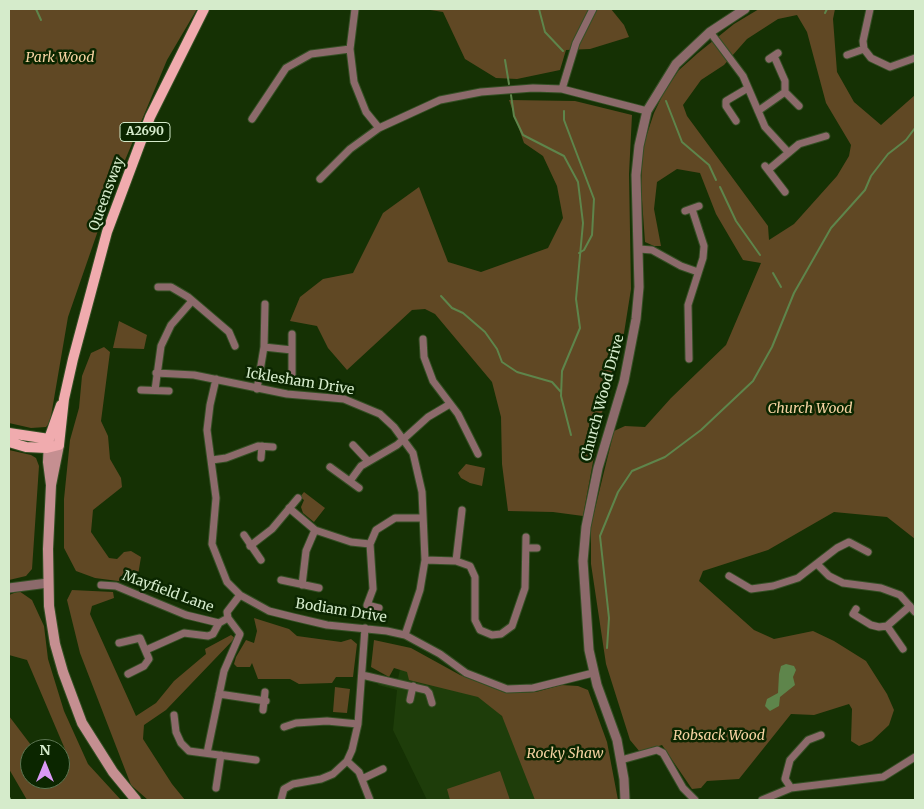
<!DOCTYPE html>
<style>
body{margin:0}
#map{position:relative;width:924px;height:809px;overflow:hidden;background:#153104;font-family:Merriweather,serif}
canvas{display:block}
.frame{position:absolute;inset:0;border:10px solid #d5ebcb;pointer-events:none}
.north{position:absolute;left:20px;top:739px;width:50px;height:50px;box-sizing:border-box;background:#0b2600;border:1px solid #5c7551;border-radius:50%;rotate:0deg;font-size:14px;font-weight:700;line-height:20px;text-align:center;color:#d5ebcb}
.north::after{content:'';display:block;margin:auto;width:18px;height:22px;background:#db99f5;clip-path:polygon(50% 0,100% 100%,50% 72%,0 100%)}
</style>
<div id="map">
<canvas width="924" height="809"></canvas>
<div class="frame"></div>
<div class="north">N</div>
</div>
<script>
const ctx = document.querySelector('canvas').getContext('2d');
ctx.lineJoin = 'round';
function fill(path, color) { ctx.fillStyle = color; ctx.fill(path, 'evenodd'); }
const toPath = rows => new Path2D(rows.map(r => 'M' + r).join(''));
function trace(path, color, width, dash) { ctx.strokeStyle = color; ctx.lineWidth = width; ctx.lineCap = dash ? 'butt' : 'round'; ctx.setLineDash(dash || []); ctx.stroke(path); }
function label(font, color, halo, rows, align = 'center') {
  ctx.font = font + ' Merriweather,serif'; ctx.lineWidth = 5; ctx.setLineDash([]); ctx.textBaseline = 'middle'; ctx.strokeStyle = halo; ctx.fillStyle = color; for (const [text, x, y, turn = 0] of rows) {
    ctx.save(); ctx.translate(x, y); ctx.rotate((+turn || 0) * Math.PI / 180); ctx.textAlign = isNaN(turn) ? turn : align; if (halo) ctx.strokeText(text, 0, 0); ctx.fillText(text, 0, 0); ctx.restore();
  }
}
const built = toPath([
 [400,669,432,678,487,699,523,741,538,800,427,800,393,730,397,690,378,685,380,676,398,679]
]);
const green = toPath([
 [9,9,197,9,167,60,110,196,68,317,50,422,46,427,31,428,9,423],
 [424,9,611,9,624,25,629,37,590,49,566,50,560,70,517,79,496,78,465,59,443,12],
 [759,9,835,9,833,19,837,72,854,102,881,125,915,95,915,539,887,517,834,512,768,550,703,571,699,581,754,630,774,639,813,631,834,641,866,661,887,694,894,710,889,725,872,741,859,746,851,741,852,709,849,704,814,715,791,714,739,779,707,781,701,788,692,789,662,745,640,752,630,740,606,664,591,564,591,525,614,431,625,426,645,427,671,398,726,345,761,263,743,260,716,214,700,173,677,169,657,182,654,209,661,246,654,246,645,242,641,186,643,146,654,113,664,92,679,70,698,53,734,24],
 [797,15,807,32,826,103,851,145,849,156,837,176,794,224,769,240,768,226,687,116,683,105,701,80,724,65,747,39,778,19],
 [509,100,575,101,632,115,629,174,631,289,621,352,605,397,583,516,553,512,508,511,502,464,501,417,492,382,435,314,425,309,412,310,347,370,328,348,317,326,290,321,300,297,323,279,353,273,383,213,419,187,448,262,481,272,548,248,563,218,557,186,543,156,524,143],
 [119,321,147,335,144,349,113,348],
 [104,347,110,352,101,421,108,436,110,459,121,478,122,487,93,510,91,532,109,558,117,559,124,552,131,551,141,557,138,575,133,583,95,578,76,571,64,548,64,499,70,440,79,408,82,376,91,353],
 [9,450,31,455,36,458,39,466,32,569,26,576,9,580],
 [466,464,485,468,482,486,470,483,461,478,458,473],
 [304,492,325,508,314,522,303,513,301,507,304,500,300,497],
 [72,590,113,592,114,598,92,606,90,614,136,716,156,703,174,681,206,654,205,649,231,635,235,638,166,710,144,725,143,739,172,784,185,800,148,800,131,785,80,653,67,600],
 [19,591,32,600,44,626,48,659,64,711,88,764,121,800,27,800,9,769,9,716,34,749,30,749,30,779,60,779,60,775,69,766,70,761,27,660,9,655,9,595],
 [254,618,289,629,297,636,341,642,351,639,357,644,353,677,336,677,332,683,299,684,290,679,258,679,252,663,250,667,237,667,234,664,236,657,246,640,254,643,257,631],
 [374,640,411,648,460,675,506,693,536,692,561,685,578,686,588,690,607,742,618,800,535,800,502,716,478,697,409,680,407,672,394,668,389,677,371,667],
 [335,687,350,689,347,713,333,712],
 [500,771,510,800,450,800,447,789]
]);
const water = toPath([
 [786,664,794,666,796,670,793,677,795,685,780,697,779,706,770,711,765,706,767,699,778,693,779,674,781,666]
]);
const stream = toPath([
 [36,9,41,20],
 [539,9,545,32,563,51],
 [825,13,827,9],
 [505,60,509,84],
 [511,95,514,116,523,135,564,156,578,182,583,223,576,299,580,328,562,371,561,396,571,435],
 [666,101,682,142,709,165,716,180],
 [564,111,564,120,594,199,592,235,584,250,579,253],
 [720,187,736,221,760,255],
 [773,273,781,287],
 [441,296,452,308,463,313,485,332,497,349,502,362,517,372,552,382,561,392],
 [607,648,609,618,600,536,618,492,632,471,665,457,701,430,753,381,772,347,794,293,831,228,865,190,871,176,888,154,906,140,915,128]
]);
const minor = toPath([
 [355,9,350,49,354,82,366,112,379,128],
 [870,9,863,41,864,49,871,58,890,67,915,58],
 [710,32,743,76,765,127,788,152],
 [847,55,864,49],
 [769,59,778,53],
 [562,89,576,43,593,9],
 [785,92,799,106],
 [758,111,785,92,785,81,774,56],
 [252,119,286,68,311,54,350,49],
 [736,121,726,106,726,101,748,88],
 [765,166,785,192],
 [768,170,799,144,826,136],
 [320,179,350,149,379,128,440,100,481,92,533,88,562,89,647,111],
 [685,211,699,206],
 [639,249,652,250,681,266,698,272],
 [158,287,171,287,188,297,229,332,235,346],
 [292,334,292,377],
 [423,339,424,357,433,381,458,414,478,454],
 [264,347,292,350],
 [689,359,688,305,703,258,704,246,692,209],
 [156,373,194,375,287,394,344,399,380,414,394,427,413,453,422,492,425,560,420,590,405,635],
 [216,379,210,405,207,430,216,498,212,544,227,582,240,595,269,611,293,617,327,625,387,631,405,635,440,654,466,673,507,689,533,688,593,673],
 [257,389,264,347,265,304],
 [141,390,169,391],
 [155,390,161,346,171,325,192,301],
 [353,445,368,461],
 [261,458,262,446],
 [212,460,226,458,258,446,273,447],
 [330,467,359,488],
 [350,481,361,466,397,445,428,417,450,404],
 [289,508,315,530,351,542,370,544],
 [244,535,261,560],
 [250,546,272,529,298,498],
 [526,548,537,548],
 [425,560,456,561,470,566,475,577,475,620,480,630,492,635,501,634,512,626,525,588,526,537],
 [456,561,462,510],
 [817,564,829,576,843,583,881,588,900,595,915,612],
 [729,576,751,589,773,586,798,578,837,548,849,542,868,552],
 [281,580,319,588],
 [101,585,116,586,186,615,219,623,228,618,227,612,240,595],
 [302,585,306,551,315,530],
 [379,608,367,605,373,589,370,544,376,530,395,518,423,518],
 [856,609,853,614,871,625,879,627,887,626,910,606],
 [887,626,903,649],
 [119,643,140,638,149,659,144,666,128,674],
 [146,650,184,633,208,636,213,634,219,623],
 [362,675,426,690,429,693,432,703],
 [219,694,266,701],
 [410,700,413,686],
 [263,710,265,692],
 [174,715,176,732,181,743,189,751,256,760],
 [284,727,296,723,327,721,358,724],
 [207,753,224,671,240,634,228,618],
 [621,760,657,750,663,753,683,788,695,800],
 [347,761,359,772,370,800],
 [362,779,383,769],
 [216,788,221,755],
 [791,788,785,779,790,760,808,740,821,735],
 [281,800,284,789,293,784,321,779,333,774,347,761,352,750,358,724,365,628],
 [762,800,791,788,883,777,915,757]
]);
const tertiary = toPath([
 [9,588,48,583],
 [625,800,624,779,617,740,597,685,589,650,583,561,586,527,598,468,624,381,636,319,639,287,636,175,639,146,647,111,676,64,710,32,745,9]
]);
const secondary = toPath([
 [51,485,48,462,49,439,59,445,51,485,48,549,49,606,55,644,63,672,82,723,113,772,136,800]
]);
const primary = toPath([
 [9,433,49,439,61,405],
 [9,442,26,447,47,448,59,445,64,399,73,359,107,232,150,117,204,9]
]);
const rail = toPath([
 [9,799,9,800]
]);
const shields = [
 [145,132,50]
];
const shieldNames = [
 ["A2690",145,132]
];
const parkNames = [
 ["Park Wood",60,58],
 ["Church Wood",810,409],
 ["Robsack Wood",719,736],
 ["Rocky Shaw",565,754]
];
const streetNames = [
 ["Queensway",107,194,-70],
 ["Icklesham Drive",300,382,9],
 ["Church Wood Drive",603,398,-75],
 ["Mayfield Lane",168,592,20],
 ["Bodiam Drive",341,611,9]
];
fill(built, '#1e3d0a');
fill(green, '#604824');
fill(water, '#5e854b');
trace(stream, '#5e854b', 2);
trace(minor, '#344f24', 9);
trace(tertiary, '#344f24', 11);
trace(secondary, '#344f24', 12);
trace(primary, '#344f24', 12);
trace(minor, '#8c6a6b', 7);
trace(tertiary, '#8c6a6b', 9);
trace(secondary, '#c58f91', 10);
trace(primary, '#f0abae', 10);
trace(rail, '#7e9771', 4);
trace(rail, '#0b2600', 2, [5.5]);
for (const [x, y, w] of shields) { const box = new Path2D(); box.roundRect(x - w / 2, y - 9.5, w, 19, 4); ctx.fillStyle = '#0b2600'; ctx.fill(box); trace(box, '#d5ebcb', 1); }
label('bold 12px', '#d5ebcb', null, shieldNames);
label('italic 14px', '#f6d2a1', '#0b2600', parkNames);
label('14px', '#d5ebcb', '#0b2600', streetNames);
</script>
